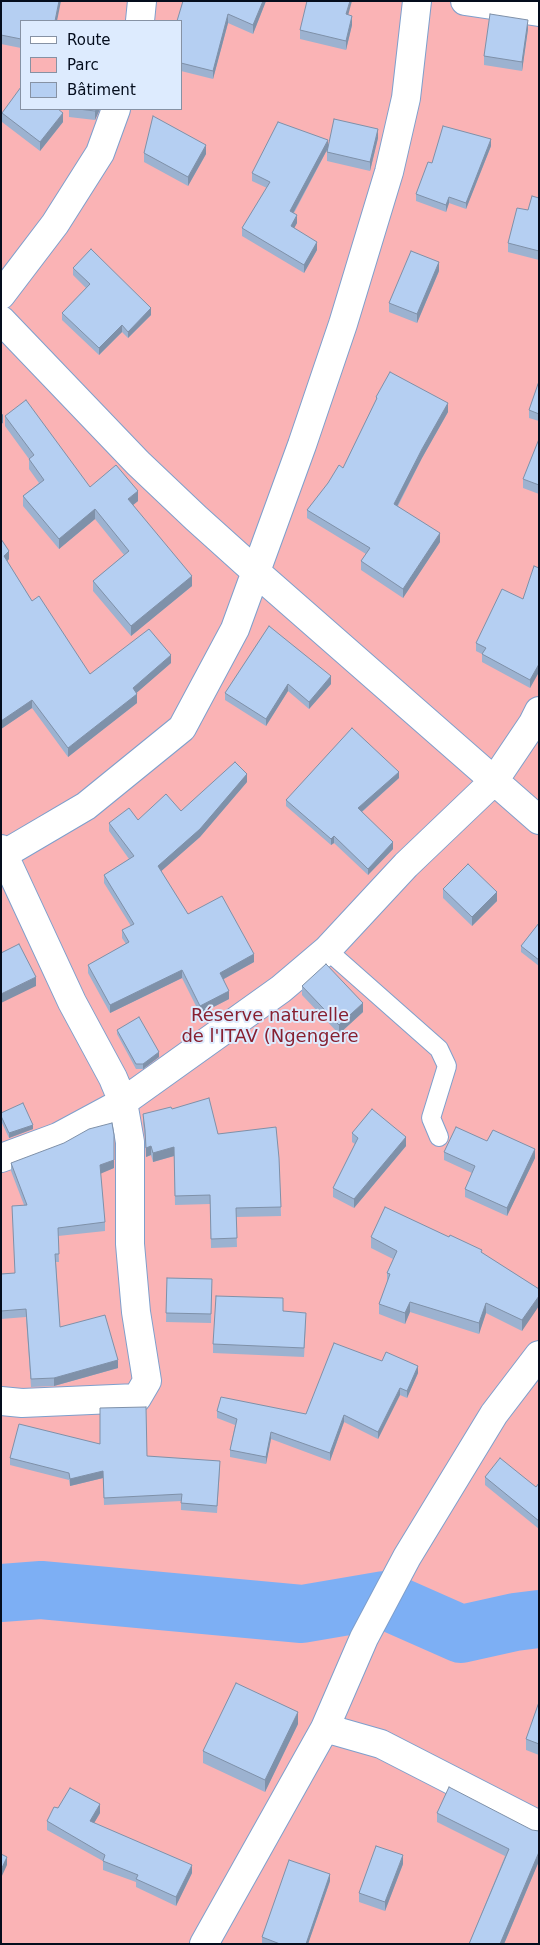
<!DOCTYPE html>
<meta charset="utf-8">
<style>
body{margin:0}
#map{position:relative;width:540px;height:1945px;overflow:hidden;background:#ddebfe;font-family:"DejaVu Sans",sans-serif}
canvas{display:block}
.frame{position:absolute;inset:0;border:2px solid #040d1d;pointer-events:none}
.legend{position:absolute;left:20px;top:20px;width:162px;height:90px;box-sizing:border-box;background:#ddebfe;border:1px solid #8692a4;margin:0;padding:6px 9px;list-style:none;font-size:15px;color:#040d1d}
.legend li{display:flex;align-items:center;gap:10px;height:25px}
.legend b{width:25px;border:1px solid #8692a4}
</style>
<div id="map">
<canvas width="540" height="1945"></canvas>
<div class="frame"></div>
<ul class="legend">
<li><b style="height:6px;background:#fff"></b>Route</li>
<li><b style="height:14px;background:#fab3b5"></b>Parc</li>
<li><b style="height:14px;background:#b5cff2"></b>Bâtiment</li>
</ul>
</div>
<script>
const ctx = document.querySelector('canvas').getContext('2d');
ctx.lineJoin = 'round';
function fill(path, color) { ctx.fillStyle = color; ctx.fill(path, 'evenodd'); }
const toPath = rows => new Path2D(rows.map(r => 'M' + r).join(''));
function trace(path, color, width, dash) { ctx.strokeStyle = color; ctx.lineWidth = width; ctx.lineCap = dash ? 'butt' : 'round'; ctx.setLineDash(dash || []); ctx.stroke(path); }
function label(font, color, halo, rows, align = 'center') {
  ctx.font = font + ' "DejaVu Sans",sans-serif'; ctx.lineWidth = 4; ctx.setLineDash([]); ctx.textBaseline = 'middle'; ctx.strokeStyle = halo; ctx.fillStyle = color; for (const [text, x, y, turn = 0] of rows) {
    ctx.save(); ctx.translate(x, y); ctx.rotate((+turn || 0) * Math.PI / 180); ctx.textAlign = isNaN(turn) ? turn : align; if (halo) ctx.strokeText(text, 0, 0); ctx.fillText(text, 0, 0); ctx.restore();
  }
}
const green = toPath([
 [1,1,539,1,539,1944,1,1944],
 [21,21,181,21,181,109,21,109]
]);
const river = toPath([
 [1,1593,41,1590,302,1614,384,1600,461,1634,515,1622,539,1619]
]);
const lane = toPath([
 [327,950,439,1049,447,1066,431,1118,439,1137]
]);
const street = toPath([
 [465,1,539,12],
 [140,21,142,1],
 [1,295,55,224,100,153,116,109],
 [1,320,138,463,196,518,256,572,539,820],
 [1,849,72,1002,113,1078,123,1102,130,1142,130,1244,136,1312,147,1381,137,1398,22,1403,1,1401],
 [1,856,86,806,182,728,235,629,302,445,343,324,389,172,406,98,417,1],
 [1,1158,58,1137,123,1102,281,989,327,950,406,865,494,781,533,723,539,711],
 [325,1728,381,1744,539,1825],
 [204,1944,325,1728,364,1638,407,1557,494,1414,539,1355]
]);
const wall = toPath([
 [1,1,21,21,21,48,1,44],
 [183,1,266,1,253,34,228,23,213,79,181,71,181,21],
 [348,15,352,25,346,50,300,39,300,30],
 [528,29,522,71,484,65,484,56],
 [69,109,100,109,95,120,69,117],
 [2,113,63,122,40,151,2,122],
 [378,138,370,171,327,161,327,150,294,213,297,223,294,228,317,250,304,273,242,236,242,228,267,188,252,181,252,173,328,145],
 [491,146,466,209,449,203,446,212,416,201,416,194,432,163],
 [144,153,206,154,188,186,144,162],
 [539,198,539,260,508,252,508,243,528,210],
 [73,268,151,315,128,338,122,332,99,355,62,320,62,313,86,288,73,275],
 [439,271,417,323,389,312,389,303],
 [539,384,539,421,529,418,529,410],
 [376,397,448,412,422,458,398,506,440,542,403,598,361,570,361,561,366,554,307,518,307,510,343,468,376,400],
 [5,416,90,487,138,501,133,505,192,586,131,636,93,591,93,581,124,555,95,519,59,549,23,506,23,496,39,483,29,469,29,459,5,426],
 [539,439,539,494,523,488,523,479],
 [1,539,9,559,7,561,32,601,90,674,171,663,136,693,137,703,68,757,32,708,1,729],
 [539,568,539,672,530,688,482,662,482,654,476,651,476,643,523,599],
 [269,626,331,684,309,709,288,691,266,726,225,700,225,693],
 [399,778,362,812,393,849,368,875,334,843,331,845,286,806,286,800],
 [247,782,200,837,161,871,188,914,254,962,224,979,229,999,200,1014,182,978,110,1013,88,973,88,965,126,944,122,938,122,930,131,926,104,883,104,875,129,859,109,831,109,823,138,820,181,811],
 [443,889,497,901,472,926,443,898],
 [539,923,539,966,521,952,521,946],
 [302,986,363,1012,339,1034,302,995],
 [117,1030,159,1057,143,1069,136,1069,117,1034],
 [172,1109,218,1134,279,1158,281,1216,236,1217,237,1247,211,1248,210,1204,175,1205,174,1156,153,1162,151,1155,146,1157,145,1139,143,1123,143,1114],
 [1,1113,33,1129,9,1138,1,1121],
 [352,1133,406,1146,354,1208,333,1197,333,1188,355,1144,352,1142],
 [444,1152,535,1158,507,1216,465,1197,465,1189,472,1173,444,1160],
 [11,1163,114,1168,100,1173,105,1222,105,1231,58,1236,59,1262,56,1262,60,1327,118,1368,54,1386,31,1387,26,1317,1,1319,1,1274,15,1273,24,1205,11,1171],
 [371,1237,482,1253,539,1289,522,1331,486,1313,479,1334,410,1312,405,1324,379,1314,379,1304,387,1283,387,1273,393,1259,371,1248],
 [167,1278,212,1279,211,1323,166,1322],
 [283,1311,306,1322,304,1357,213,1353,213,1344],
 [382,1361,418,1373,407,1398,400,1395,378,1439,344,1422,330,1461,271,1439,266,1464,230,1457,230,1450,235,1425,217,1418,217,1411,306,1414],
 [147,1456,220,1468,217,1513,181,1510,181,1501,104,1505,103,1478,70,1486,69,1480,10,1465,10,1458],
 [485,1477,536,1487,539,1483,539,1529,485,1485],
 [539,1702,539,1755,526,1750,526,1739],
 [298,1724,265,1792,203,1763,203,1751],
 [58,1808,100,1813,94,1823,192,1873,176,1906,136,1887,136,1882,103,1870,103,1861,47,1830,47,1821],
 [437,1813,539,1861,504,1944,469,1944,505,1856,437,1822],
 [403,1864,385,1911,359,1902,359,1893],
 [330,1881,308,1944,262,1944,262,1937]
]);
const shadedWall = toPath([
 [59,1,61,1,57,21,55,21],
 [263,1,266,1,253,34,253,25],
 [350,1,352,1,346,23,346,14],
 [228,14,228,23,213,79,213,71],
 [352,16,352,25,346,50,346,41],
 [528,20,528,29,522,71,522,62],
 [96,109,100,109,95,120,95,111],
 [63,113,63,122,40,151,40,142],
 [378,129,378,138,370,171,370,162],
 [491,139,491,146,466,209,466,203],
 [328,140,328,148,290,219,290,211],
 [206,145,206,154,188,186,188,177],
 [449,197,449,203,446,212,446,205],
 [297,215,297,223,291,234,291,226],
 [317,242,317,250,304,273,304,265],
 [439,262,439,271,417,323,417,314],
 [151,308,151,315,128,338,128,332],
 [122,325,122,332,99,355,99,348],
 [448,403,448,412,422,458,394,512,394,504,422,449],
 [3,414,3,423,1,424,1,415],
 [138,491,138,501,128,509,128,499],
 [95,509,95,519,59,549,59,539],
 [440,533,440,542,403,598,403,589],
 [9,551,9,559,4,564,4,556],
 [192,576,192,586,131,636,131,626],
 [171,655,171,663,133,696,133,688],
 [539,664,539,672,530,688,530,680],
 [331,676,331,684,309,709,309,702],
 [288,684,288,691,266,726,266,719],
 [137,694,137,703,68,757,68,748],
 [32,700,32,708,1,729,1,721],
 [399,772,399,778,358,815,358,808],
 [247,774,247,782,200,837,158,874,158,866],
 [334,836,334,843,331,845,331,839],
 [393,842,393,849,368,875,368,869],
 [497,892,497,901,472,926,472,917],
 [254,954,254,962,220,981,220,973],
 [182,970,182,978,110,1013,110,1005],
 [36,977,36,986,1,1003,1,994],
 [229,991,229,999,200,1014,200,1006],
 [363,1003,363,1012,339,1034,339,1025],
 [159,1052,159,1057,143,1069,143,1064],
 [33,1125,33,1129,9,1138,9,1133],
 [406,1137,406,1146,354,1208,354,1199],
 [151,1146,151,1155,146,1157,146,1148],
 [174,1147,174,1156,153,1162,153,1153],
 [535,1149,535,1158,507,1216,507,1208],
 [114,1160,114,1168,100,1174,100,1165],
 [539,1296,539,1306,522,1331,522,1320],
 [410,1302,410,1312,405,1324,405,1313],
 [486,1303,486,1313,479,1334,479,1323],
 [118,1360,118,1368,54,1386,54,1378],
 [418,1366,418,1373,407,1398,407,1391],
 [400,1388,400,1395,378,1439,378,1432],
 [344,1415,344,1422,330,1461,330,1453],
 [271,1432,271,1439,266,1464,266,1457],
 [103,1471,103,1478,70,1486,70,1479],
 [298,1712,298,1724,265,1792,265,1780],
 [100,1804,100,1813,90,1830,90,1821],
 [539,1852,539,1861,504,1944,500,1944],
 [403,1855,403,1864,385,1911,385,1902],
 [7,1857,7,1865,1,1878,1,1870],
 [192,1865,192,1873,176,1906,176,1897],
 [330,1874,330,1881,308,1944,306,1944]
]);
const building = toPath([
 [1,1,59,1,55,21,21,21,21,39,1,35,1,1],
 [183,1,263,1,253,25,228,14,213,71,181,63,181,21,177,21,183,1],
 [307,1,350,1,346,14,352,16,346,41,300,30,307,1],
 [490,14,528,20,522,62,484,56,490,14],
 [21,87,21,109,58,109,63,113,40,142,2,113,21,87],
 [78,109,96,109,95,111,78,109],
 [153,116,206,145,188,177,144,153,153,116],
 [334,119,378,129,370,162,327,152,334,119],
 [278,122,328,140,290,211,297,215,291,226,317,242,304,265,242,228,270,182,252,173,278,122],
 [443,126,491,139,466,203,449,197,446,205,416,194,428,162,432,163,443,126],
 [532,196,539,198,539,251,508,243,517,208,528,210,532,196],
 [91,249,151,308,128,332,122,325,99,348,62,313,90,284,73,268,91,249],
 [411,251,439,262,417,314,389,303,411,251],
 [390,372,448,403,422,449,394,504,440,533,403,589,361,561,370,548,307,510,328,483,339,465,343,468,377,398,376,397,390,372],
 [538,384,539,384,539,414,529,410,538,384],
 [26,400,90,487,116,465,138,491,128,499,192,576,131,626,93,581,129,551,95,509,59,539,23,496,44,480,29,459,34,455,5,416,26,400],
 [539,439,539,485,523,479,539,439],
 [1,539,9,551,4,556,32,601,39,596,90,674,149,629,171,655,133,688,137,694,68,748,32,700,1,721,1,671,2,670,1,669,1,539],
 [534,566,539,568,539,664,530,680,482,654,486,648,476,643,502,589,523,599,534,566],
 [269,626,331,676,309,702,288,684,266,719,225,693,269,626],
 [352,728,399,772,358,808,393,842,368,869,334,836,331,839,286,800,352,728],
 [235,762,247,774,200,829,158,866,188,914,222,896,254,954,220,973,229,991,200,1006,182,970,110,1005,88,965,129,942,122,930,134,924,104,875,134,856,109,823,129,808,138,820,166,794,181,811,235,762],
 [468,864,497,892,472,917,443,889,468,864],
 [539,923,539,960,521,946,539,923],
 [19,944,36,977,1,994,1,953,19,944],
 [326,964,363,1003,339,1025,302,986,326,964],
 [139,1017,159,1052,143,1064,136,1064,117,1030,139,1017],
 [209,1098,218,1134,276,1127,279,1158,281,1207,236,1208,237,1238,211,1239,210,1195,175,1196,174,1147,153,1153,151,1146,146,1148,145,1130,143,1114,171,1107,172,1109,209,1098],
 [23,1103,33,1125,9,1133,1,1116,1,1113,23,1103],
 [372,1109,406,1137,354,1199,333,1188,358,1138,352,1133,372,1109],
 [112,1123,114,1135,114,1160,100,1165,105,1222,58,1228,59,1254,55,1254,60,1327,105,1315,118,1360,54,1378,31,1379,26,1309,1,1311,1,1274,15,1273,12,1206,27,1205,11,1163,64,1143,89,1129,112,1123],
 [456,1127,487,1141,493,1130,535,1149,507,1208,465,1189,475,1166,444,1152,456,1127],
 [385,1207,449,1237,450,1235,482,1250,481,1252,539,1289,539,1296,522,1320,486,1303,479,1323,410,1302,405,1313,379,1304,390,1274,387,1273,397,1251,371,1237,385,1207],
 [167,1278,212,1279,211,1314,166,1313,167,1278],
 [216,1296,283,1298,283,1311,306,1313,304,1348,213,1344,216,1296],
 [334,1343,382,1361,386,1352,418,1366,407,1391,400,1388,378,1432,344,1415,330,1453,271,1432,266,1457,230,1450,237,1419,217,1411,221,1397,306,1414,334,1343],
 [146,1407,147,1456,220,1461,217,1506,181,1503,182,1494,104,1498,103,1471,70,1479,69,1473,10,1458,19,1424,100,1444,100,1408,146,1407],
 [500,1458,536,1487,539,1483,539,1521,485,1477,500,1458],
 [236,1683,298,1712,265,1780,203,1751,236,1683],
 [539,1702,539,1744,526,1739,539,1702],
 [449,1787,532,1830,539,1831,539,1852,500,1944,469,1944,509,1849,437,1813,449,1787],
 [70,1788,100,1804,90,1821,192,1865,176,1897,136,1879,138,1875,103,1861,105,1855,47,1821,54,1807,58,1808,70,1788],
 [376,1846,403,1855,385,1902,359,1893,376,1846],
 [1,1854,7,1857,1,1870,1,1854],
 [289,1860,330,1874,306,1944,280,1944,262,1937,289,1860]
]);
const parkNames = [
 ["Réserve naturelle",270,1016],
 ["de l'ITAV (Ngengere",270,1037]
];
fill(green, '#fab3b5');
trace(river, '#7daff4', 58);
trace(lane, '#7e9fcc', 20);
trace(street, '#7e9fcc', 30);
trace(lane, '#fff', 18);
trace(street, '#fff', 28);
fill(wall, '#9cb2d0');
fill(shadedWall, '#7f91a9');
fill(building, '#b5cff2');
trace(building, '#7f91a9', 1);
label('18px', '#872031', '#ddebfe', parkNames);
</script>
